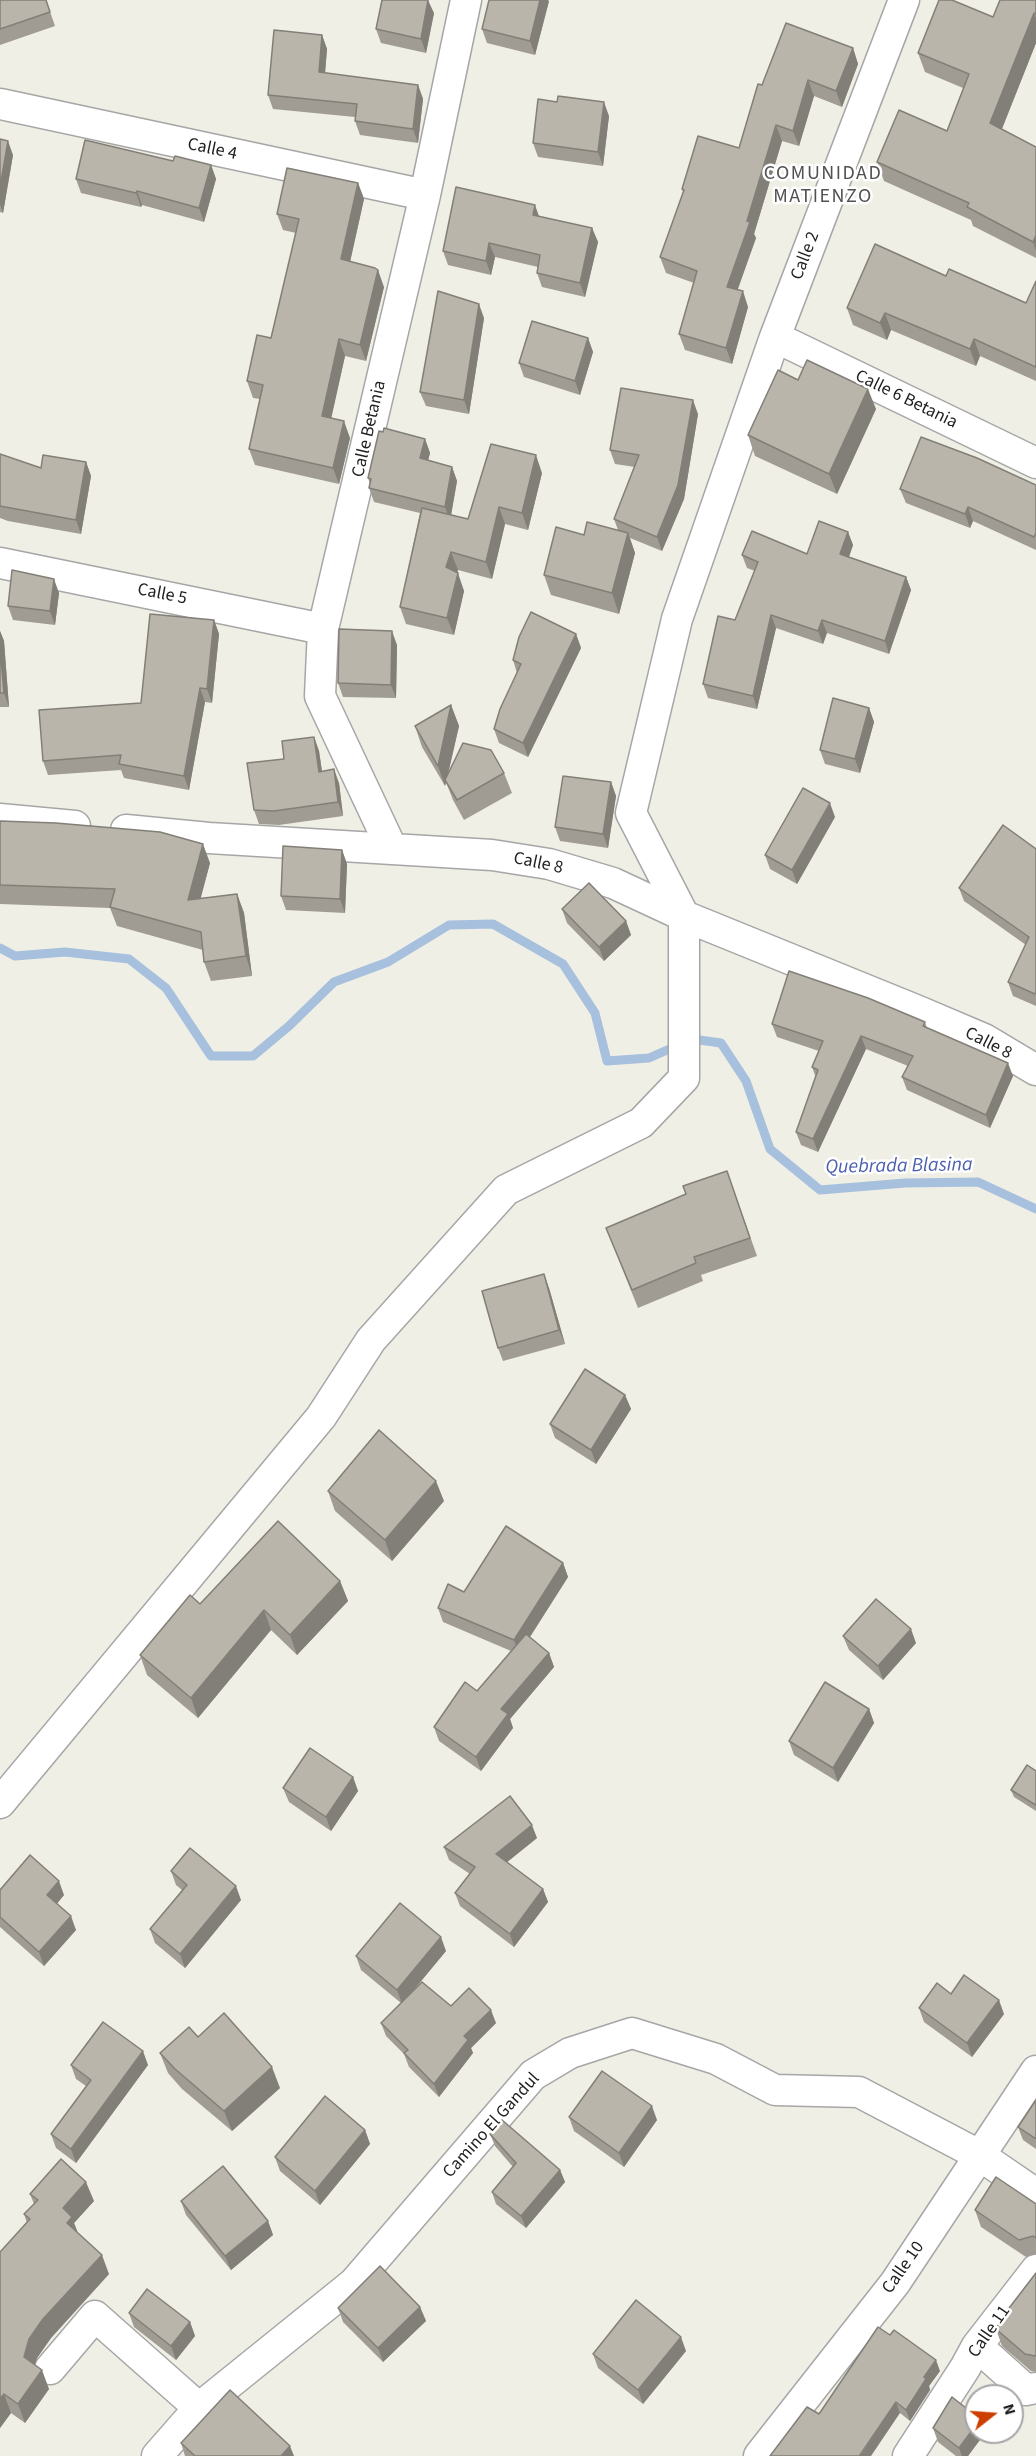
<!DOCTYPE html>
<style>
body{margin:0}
#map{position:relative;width:1036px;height:2456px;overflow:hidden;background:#f0efe5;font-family:"Source Sans 3",sans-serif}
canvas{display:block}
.north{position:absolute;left:964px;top:2384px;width:60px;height:60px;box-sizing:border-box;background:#fff;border:2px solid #a5a5a5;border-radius:50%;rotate:73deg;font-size:16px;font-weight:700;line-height:24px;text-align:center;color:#1f1f1f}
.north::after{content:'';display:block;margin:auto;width:21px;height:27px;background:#cd3f01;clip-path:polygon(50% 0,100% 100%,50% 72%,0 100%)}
</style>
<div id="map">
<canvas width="1036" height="2456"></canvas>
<div class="north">N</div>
</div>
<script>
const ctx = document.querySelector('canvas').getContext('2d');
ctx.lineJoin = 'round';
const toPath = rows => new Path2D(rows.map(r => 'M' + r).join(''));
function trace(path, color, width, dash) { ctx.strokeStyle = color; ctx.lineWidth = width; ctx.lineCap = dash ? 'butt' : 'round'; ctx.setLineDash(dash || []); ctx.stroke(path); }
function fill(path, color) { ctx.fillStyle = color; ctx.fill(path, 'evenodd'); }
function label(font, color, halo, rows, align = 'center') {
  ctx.font = font + ' "Source Sans 3",sans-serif'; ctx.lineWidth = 5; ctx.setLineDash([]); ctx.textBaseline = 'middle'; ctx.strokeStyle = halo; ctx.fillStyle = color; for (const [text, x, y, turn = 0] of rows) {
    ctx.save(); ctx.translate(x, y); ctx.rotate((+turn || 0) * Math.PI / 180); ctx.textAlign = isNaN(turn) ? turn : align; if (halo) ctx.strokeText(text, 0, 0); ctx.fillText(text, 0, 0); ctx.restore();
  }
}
const stream = toPath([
 [0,948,15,956,65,952,129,959,166,988,211,1056,253,1056,289,1026,334,982,388,962,449,925,493,924,563,964,595,1013,607,1061,649,1058,692,1039,721,1043,746,1081,770,1149,820,1190,905,1183,978,1182,1036,1209]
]);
const street = toPath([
 [0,104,425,195],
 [775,337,1036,463],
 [0,563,323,629],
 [0,819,75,826],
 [126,830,209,838,492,855,549,864,613,883,684,916,918,1011,984,1039,1036,1070],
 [391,847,320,696,323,629,425,195,466,0],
 [0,1803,321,1417,371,1340,506,1190,641,1123,684,1078,684,916,631,813,677,619,775,337,904,0],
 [977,2346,1026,2390,1036,2388],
 [50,2369,95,2316,199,2408],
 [157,2456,199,2408,354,2283,533,2075,570,2053,632,2033,716,2059,775,2090,859,2092,979,2155,1036,2194],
 [759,2456,895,2283,1036,2071],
 [908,2456,965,2368,977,2346,1036,2270]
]);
const wall = toPath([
 [0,0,46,0,55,26,0,45],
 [1036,0,1036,43,1002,129,1036,147,1036,258,973,226,971,220,884,181,877,162,947,131,963,88,925,72,918,53,993,17],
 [549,1,535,55,487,43,482,29],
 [434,13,426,53,381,43,376,29],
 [322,35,327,49,325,73,418,85,423,99,418,143,360,135,355,121,355,117,273,109,268,95],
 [853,48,858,64,842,107,814,96,799,146,782,141,754,234,756,238,737,290,748,307,732,364,685,350,679,334,694,283,666,273,660,257,683,192,682,189,739,148,762,85],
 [557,102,609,116,603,166,538,157,533,143],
 [0,139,13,155,3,213,0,212],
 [173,161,211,165,216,179,204,222,142,205,141,207,81,193,76,179],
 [358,183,364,199,350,261,384,287,366,361,345,356,331,418,350,438,339,484,255,465,249,449,260,399,253,398,247,381,271,338,296,233,283,230,277,214],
 [540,217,592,228,598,242,585,297,542,287,537,273,538,267,495,257,491,275,448,265,443,251],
 [946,276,1026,303,1036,281,1036,381,980,356,976,366,891,330,887,340,853,325,847,308],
 [484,318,469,414,426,406,420,392],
 [588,338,593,352,580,395,524,377,519,363],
 [798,380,876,409,837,494,755,456,748,435],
 [698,414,684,499,662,551,630,538,635,553,619,614,551,595,544,575,584,535,618,530,614,519,635,467,615,464,610,450],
 [425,439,430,453,428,460,452,467,457,481,451,515,468,519,542,473,528,530,505,524,492,579,458,570,457,573,464,591,454,635,406,624,400,607,420,513,374,502,369,488,370,484,368,478],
 [0,454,41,468,86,462,91,476,81,534,8,521,0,518],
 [1036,485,1036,550,973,521,970,528,906,503,900,489],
 [848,532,853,545,849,557,906,577,911,590,889,654,827,633,823,644,776,628,757,709,708,698,703,684,735,620,755,571,747,568,742,555,807,554],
 [59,593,55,625,13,620,8,606],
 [214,620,219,634,212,703,205,702,189,790,124,778,121,770,48,775,43,761,141,703],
 [0,631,4,641,9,707,0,707],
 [576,634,581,648,528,757,499,743,494,729,517,673,513,660],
 [397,645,396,698,343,697,338,683],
 [451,705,459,726,448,775,504,773,512,793,464,820,453,800,446,782,445,786,422,747,415,726],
 [869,708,874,722,860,773,825,764,820,750],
 [314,737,319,751,322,771,339,783,343,816,279,825,259,824,254,810,284,759],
 [611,782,616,796,608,848,560,841,555,827],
 [835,817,797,884,770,869,765,855],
 [0,821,210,863,200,899,237,894,244,913,252,976,211,981,204,962,203,950,117,926,110,908,0,904],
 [1036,849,1036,1006,1013,996,1008,982,1026,945,964,901,959,888],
 [342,850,347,864,345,913,286,910,281,896],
 [562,909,626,921,631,935,604,961,567,923],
 [925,1022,927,1028,1013,1076,990,1128,907,1090,902,1077,908,1066,866,1049,818,1152,801,1145,796,1132,816,1078,812,1067,819,1051,777,1037,772,1024],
 [727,1171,757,1256,701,1275,703,1281,638,1308,606,1228,686,1194],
 [549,1288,565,1344,503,1361,498,1348],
 [625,1395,631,1409,596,1464,555,1438,550,1424],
 [328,1491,444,1501,392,1561,335,1511],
 [563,1563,568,1577,530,1637,549,1653,554,1667,510,1719,513,1728,481,1771,439,1741,434,1727,477,1691,511,1651,443,1622,438,1608,464,1592],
 [340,1581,348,1601,297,1655,271,1630,198,1718,147,1675,140,1655,200,1604],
 [843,1636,916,1643,883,1680,849,1650],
 [869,1709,874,1723,838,1782,794,1755,789,1741],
 [1036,1771,1036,1811,1014,1797,1011,1790],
 [353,1777,358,1791,331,1831,289,1802,283,1788],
 [537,1838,507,1862,543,1889,548,1902,514,1947,460,1906,455,1893,470,1874,449,1860,444,1847],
 [171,1871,241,1900,185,1968,155,1943,150,1929,182,1890,176,1885],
 [0,1890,64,1895,57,1904,76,1930,44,1966,0,1927],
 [446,1951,413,1991,496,2023,471,2048,473,2053,439,2097,409,2067,404,2054,386,2036,381,2023,401,2003,361,1970,356,1956],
 [919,2008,1004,2014,972,2057,924,2022],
 [198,2037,280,2088,232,2131,182,2089,168,2073,160,2053],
 [71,2065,148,2065,76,2163,56,2148,51,2134,86,2086,76,2079],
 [1036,2100,1036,2149,1023,2140,1018,2127],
 [569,2117,657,2120,624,2167,574,2131],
 [365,2130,370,2144,320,2205,280,2171,275,2157],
 [490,2134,560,2170,565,2182,526,2228,496,2204,492,2192,513,2167,495,2146],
 [30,2194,94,2201,74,2223,78,2233,109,2274,51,2338,37,2358,35,2365,49,2389,25,2423,11,2413,0,2428,0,2252,27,2223,24,2214,34,2204],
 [181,2201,268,2221,273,2235,231,2270,186,2215],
 [1036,2204,1036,2254,1026,2257,981,2227,975,2210],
 [1036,2273,1036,2372,1031,2371,1002,2346,996,2329],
 [420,2307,426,2321,383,2362,343,2322,338,2308],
 [129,2313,190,2322,195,2336,176,2360,134,2327],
 [686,2351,643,2404,598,2368,593,2354],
 [940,2371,929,2386,930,2390,910,2421,900,2413,819,2414],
 [933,2428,985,2433,968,2456,956,2456,938,2442],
 [181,2443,294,2456,185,2456]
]);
const shadedWall = toPath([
 [428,0,434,13,426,53,421,39],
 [540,0,548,0,549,1,535,55,530,41],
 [1034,13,1036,18,1036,43,997,141,990,123],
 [322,35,327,49,324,86,319,72],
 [853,48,858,64,842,107,836,91],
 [808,80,814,96,799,146,793,131],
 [418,85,423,99,418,143,413,129],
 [604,102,609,116,603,166,598,152],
 [776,125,782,141,754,234,756,238,733,303,727,287],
 [8,141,13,155,3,213,0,204,0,187],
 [211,165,216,179,204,222,199,208],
 [358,183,364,199,347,276,341,259],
 [137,191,142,205,141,207,136,193],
 [535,205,540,219,533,215],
 [592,228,598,242,585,297,580,283],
 [1036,235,1036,251,1033,242],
 [489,243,495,257,491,275,486,261],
 [378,270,384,287,366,361,360,345],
 [743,291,748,307,732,364,726,348],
 [479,304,484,318,469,414,464,400],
 [885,313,891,330,887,340,880,323],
 [588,338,593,352,580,395,575,381],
 [339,339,345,356,328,433,322,416],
 [974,339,980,356,976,366,970,349],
 [868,389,876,409,837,494,829,474],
 [693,400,698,414,684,499,662,551,657,537],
 [344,421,350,438,339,484,333,468],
 [425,439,430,453,425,472,420,458],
 [536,455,542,473,528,530,522,513],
 [86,462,91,476,81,534,76,520],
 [452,467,457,481,450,521,445,507],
 [499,507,505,524,492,579,486,562],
 [968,507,973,521,970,528,965,514],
 [848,532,853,545,845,568,840,554],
 [628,533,635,553,619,614,612,593],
 [451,552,458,570,452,585,446,567],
 [458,573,464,591,454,635,447,618],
 [906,577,911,590,889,654,885,641],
 [54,579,59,593,55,625,50,611],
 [771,615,776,628,757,709,753,696],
 [214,620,219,634,212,703,207,689],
 [822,620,827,633,823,644,818,631],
 [0,631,4,641,9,707,4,693,0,647],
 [392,631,397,645,396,698,391,685],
 [576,634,581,648,528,757,523,743],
 [200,688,205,702,189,790,184,776],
 [451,705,459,726,445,786,438,766],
 [869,708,874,722,860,773,855,759],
 [314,737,319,751,324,786,319,772],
 [334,769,339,783,343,816,338,802],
 [611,782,616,796,608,848,603,834],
 [830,803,835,817,797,884,792,870],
 [203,844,210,863,195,920,188,900],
 [342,850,347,864,345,913,340,899],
 [237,894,244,913,252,976,246,956],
 [626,921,631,935,604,961,599,947],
 [861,1036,866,1049,818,1152,813,1139],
 [1008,1063,1013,1076,990,1128,986,1115],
 [544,1274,549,1288,565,1344,559,1330],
 [625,1395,631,1409,596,1464,591,1450],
 [436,1481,444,1501,392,1561,385,1540],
 [563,1563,568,1577,519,1654,514,1640],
 [340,1581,348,1601,297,1655,290,1635],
 [264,1610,271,1630,198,1718,191,1698],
 [911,1629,916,1643,883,1680,878,1666],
 [549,1653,554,1667,510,1719,513,1728,481,1771,476,1757,501,1709],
 [869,1709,874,1723,838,1782,833,1768],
 [353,1777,358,1791,331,1831,326,1817],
 [532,1825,537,1838,501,1867,496,1854],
 [59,1881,64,1895,52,1909,47,1895],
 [236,1886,241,1900,185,1968,180,1954],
 [543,1889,548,1902,514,1947,510,1934],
 [71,1916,76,1930,44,1966,39,1952],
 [441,1937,446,1951,402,2004,397,1990],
 [999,2000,1004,2014,972,2057,967,2043],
 [491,2010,496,2023,471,2048,473,2053,439,2097,434,2084,464,2036],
 [143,2051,148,2065,76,2163,71,2149],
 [272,2067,280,2088,232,2131,224,2111],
 [652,2106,657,2120,624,2167,619,2153],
 [365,2130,370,2144,320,2205,315,2191],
 [560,2170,565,2182,526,2228,521,2216],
 [86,2182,94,2201,74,2223,79,2236,67,2223,63,2208],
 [268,2221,273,2235,231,2270,225,2256],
 [102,2255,109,2274,51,2338,37,2358,31,2376,24,2357,29,2339,43,2319],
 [420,2307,426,2321,383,2362,378,2348],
 [190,2322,195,2336,176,2360,171,2346],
 [681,2337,686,2351,643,2404,638,2390],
 [936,2360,940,2371,929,2386,930,2390,910,2421,906,2410,924,2377],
 [42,2370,49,2389,25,2423,18,2404],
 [4,2394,11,2413,0,2428,0,2399],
 [896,2402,900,2413,871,2456,860,2456],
 [976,2425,976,2432,985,2432,985,2433,968,2456,962,2456,959,2448],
 [290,2446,294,2456,281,2456]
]);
const building = toPath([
 [0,0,46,0,50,12,0,29,0,0],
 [382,0,428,0,421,39,376,29,382,0],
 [489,0,540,0,530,41,482,29,489,0],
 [939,0,952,0,993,17,1000,0,1036,0,1036,14,1034,13,990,123,1036,147,1036,235,1033,242,967,207,969,203,877,162,899,110,947,131,969,74,918,53,939,0],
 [786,23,853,48,836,91,808,80,793,131,776,125,747,221,750,222,727,287,743,291,726,348,679,334,697,271,660,257,684,190,682,189,698,136,739,148,758,84,762,85,786,23],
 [274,30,322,35,319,72,418,85,413,129,355,121,357,104,268,95,274,30],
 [558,96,604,102,598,152,533,143,538,99,557,102,558,96],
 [0,139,8,141,0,187,0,139],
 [85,140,173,161,175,156,211,165,199,208,137,191,136,193,76,179,85,140],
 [287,168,358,183,341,259,375,268,378,270,360,345,339,339,322,416,344,421,333,468,249,449,263,385,247,381,257,335,271,338,299,219,277,214,287,168],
 [456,187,535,205,533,215,592,228,580,283,537,273,540,255,489,243,486,261,443,251,456,187],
 [875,244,946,276,949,269,1026,303,1036,281,1036,367,974,339,970,349,885,313,880,323,847,308,875,244],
 [438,291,479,304,464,400,420,392,438,291],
 [532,321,588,338,575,381,519,363,532,321],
 [807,360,868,389,829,474,748,435,778,370,798,380,807,360],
 [621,388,693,400,678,485,657,537,614,519,639,455,610,450,621,388],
 [384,428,425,439,420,458,452,467,445,507,369,488,371,479,368,478,379,431,383,432,384,428],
 [921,437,977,458,1036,485,1036,533,1034,537,968,507,965,514,900,489,921,437],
 [491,444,536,455,522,513,499,507,486,562,451,552,446,567,458,573,447,618,400,607,422,508,468,519,491,444],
 [0,454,41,468,43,455,86,462,76,520,0,506,0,454],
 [819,521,848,532,840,554,906,577,885,641,822,620,818,631,771,615,753,696,703,684,718,616,735,620,758,562,742,555,752,531,807,554,819,521],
 [587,522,628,533,612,593,544,575,556,527,584,535,587,522],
 [12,570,54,579,50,611,8,606,12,570],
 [531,612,576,634,523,743,494,729,500,709,521,664,513,660,519,637,531,612],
 [150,614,214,620,207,689,200,688,184,776,119,764,121,755,43,761,39,710,141,703,150,614],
 [339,629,392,631,391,685,338,683,339,629],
 [0,647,4,693,0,693,0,647],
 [833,698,869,708,855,759,820,750,833,698],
 [451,705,438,766,415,726,451,705],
 [314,737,319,772,334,769,338,802,274,811,254,810,247,763,284,759,282,741,314,737],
 [463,743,491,750,504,773,457,800,445,780,463,743],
 [563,776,611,782,603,834,555,827,563,776],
 [803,788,830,803,792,870,765,855,803,788],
 [0,821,56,823,160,832,203,844,188,900,237,894,246,956,204,962,201,932,110,907,115,889,0,885,0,821],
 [1003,825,1036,849,1036,992,1035,994,1008,982,1029,937,959,888,1003,825],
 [283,846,342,850,340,899,281,896,283,846],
 [589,883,626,921,599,947,562,909,589,883],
 [789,971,868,998,925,1022,923,1026,1008,1063,986,1115,902,1077,913,1056,861,1036,813,1139,796,1132,818,1070,812,1067,823,1041,772,1024,789,971],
 [727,1171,750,1238,694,1257,696,1263,632,1290,606,1228,686,1194,683,1186,727,1171],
 [544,1274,559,1330,498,1348,482,1291,544,1274],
 [585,1369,625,1395,591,1450,550,1424,585,1369],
 [379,1430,436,1481,385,1540,328,1491,379,1430],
 [278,1521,340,1581,290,1635,264,1610,191,1698,140,1655,190,1595,200,1604,278,1521],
 [506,1526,563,1563,514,1640,438,1608,448,1584,464,1592,506,1526],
 [876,1599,911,1629,878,1666,843,1636,876,1599],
 [526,1634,549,1653,501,1709,508,1714,476,1757,434,1727,465,1682,477,1691,526,1634],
 [825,1682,869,1709,833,1768,789,1741,825,1682],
 [310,1748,353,1777,326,1817,283,1788,310,1748],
 [1027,1765,1036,1771,1036,1805,1011,1790,1027,1765],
 [510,1796,532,1825,496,1854,543,1889,510,1934,455,1893,475,1867,444,1847,510,1796],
 [190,1848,236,1886,180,1954,150,1929,187,1885,171,1871,190,1848],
 [30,1855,59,1881,47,1895,71,1916,39,1952,0,1917,0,1890,30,1855],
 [400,1903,441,1937,397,1990,356,1956,400,1903],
 [964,1975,999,2000,967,2043,919,2008,937,1983,951,1994,964,1975],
 [422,1982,451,2006,469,1988,491,2010,464,2036,468,2040,434,2084,404,2053,408,2050,381,2023,422,1982],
 [224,2013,272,2067,224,2111,175,2069,160,2053,189,2027,198,2037,224,2013],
 [103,2022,143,2051,71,2149,51,2134,91,2080,71,2065,103,2022],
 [602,2071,652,2106,619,2153,569,2117,602,2071],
 [325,2096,365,2130,315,2191,275,2157,325,2096],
 [1036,2100,1036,2139,1018,2127,1036,2100],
 [502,2120,560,2170,521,2216,492,2192,516,2163,490,2134,502,2120],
 [61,2159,86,2182,63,2208,72,2217,67,2223,102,2255,43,2319,29,2339,24,2357,42,2370,18,2404,4,2394,0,2399,0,2252,30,2219,24,2214,38,2200,30,2194,61,2159],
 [223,2166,268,2221,225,2256,181,2201,223,2166],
 [996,2177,1036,2204,1036,2238,1033,2236,1019,2240,975,2210,996,2177],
 [380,2266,420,2307,378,2348,338,2308,380,2266],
 [1036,2273,1036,2356,1025,2354,996,2329,1006,2312,1036,2273],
 [147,2289,190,2322,171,2346,129,2313,147,2289],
 [636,2300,681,2337,638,2390,593,2354,636,2300],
 [878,2327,890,2335,894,2330,936,2360,924,2377,926,2379,906,2410,896,2402,860,2455,861,2456,770,2456,807,2407,819,2414,878,2327],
 [230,2390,290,2446,281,2456,195,2456,181,2443,230,2390],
 [952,2397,976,2416,976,2425,959,2448,933,2428,952,2397]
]);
const streetNames = [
 ["Calle 4",212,150,12],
 ["Calle 2",806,256,-69],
 ["Calle 6 Betania",906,400,26],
 ["Calle Betania",370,429,-77],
 ["Calle 5",162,595,11],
 ["Calle 8",538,864,12],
 ["Calle 8",988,1044,27],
 ["Camino El Gandul",492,2126,-48],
 ["Calle 10",904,2268,-55],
 ["Calle 11",990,2332,-55]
];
const neighbourhoodNames = [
 ["COMUNIDAD",823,175],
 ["MATIENZO",823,198]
];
const waterNames = [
 ["Quebrada Blasina",899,1167,-1]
];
trace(stream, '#a6c0dd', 9);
trace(street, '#a6a6a6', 33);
trace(street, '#fff', 30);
fill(wall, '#a09c93');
fill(shadedWall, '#827f78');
fill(building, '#bab5ab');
trace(building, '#827f78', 1.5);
label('18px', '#1f1f1f', '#fff', streetNames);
ctx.letterSpacing = '1.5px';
label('20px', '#525252', '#fff', neighbourhoodNames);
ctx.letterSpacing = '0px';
label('italic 20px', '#4b5faf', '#fff', waterNames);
</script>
